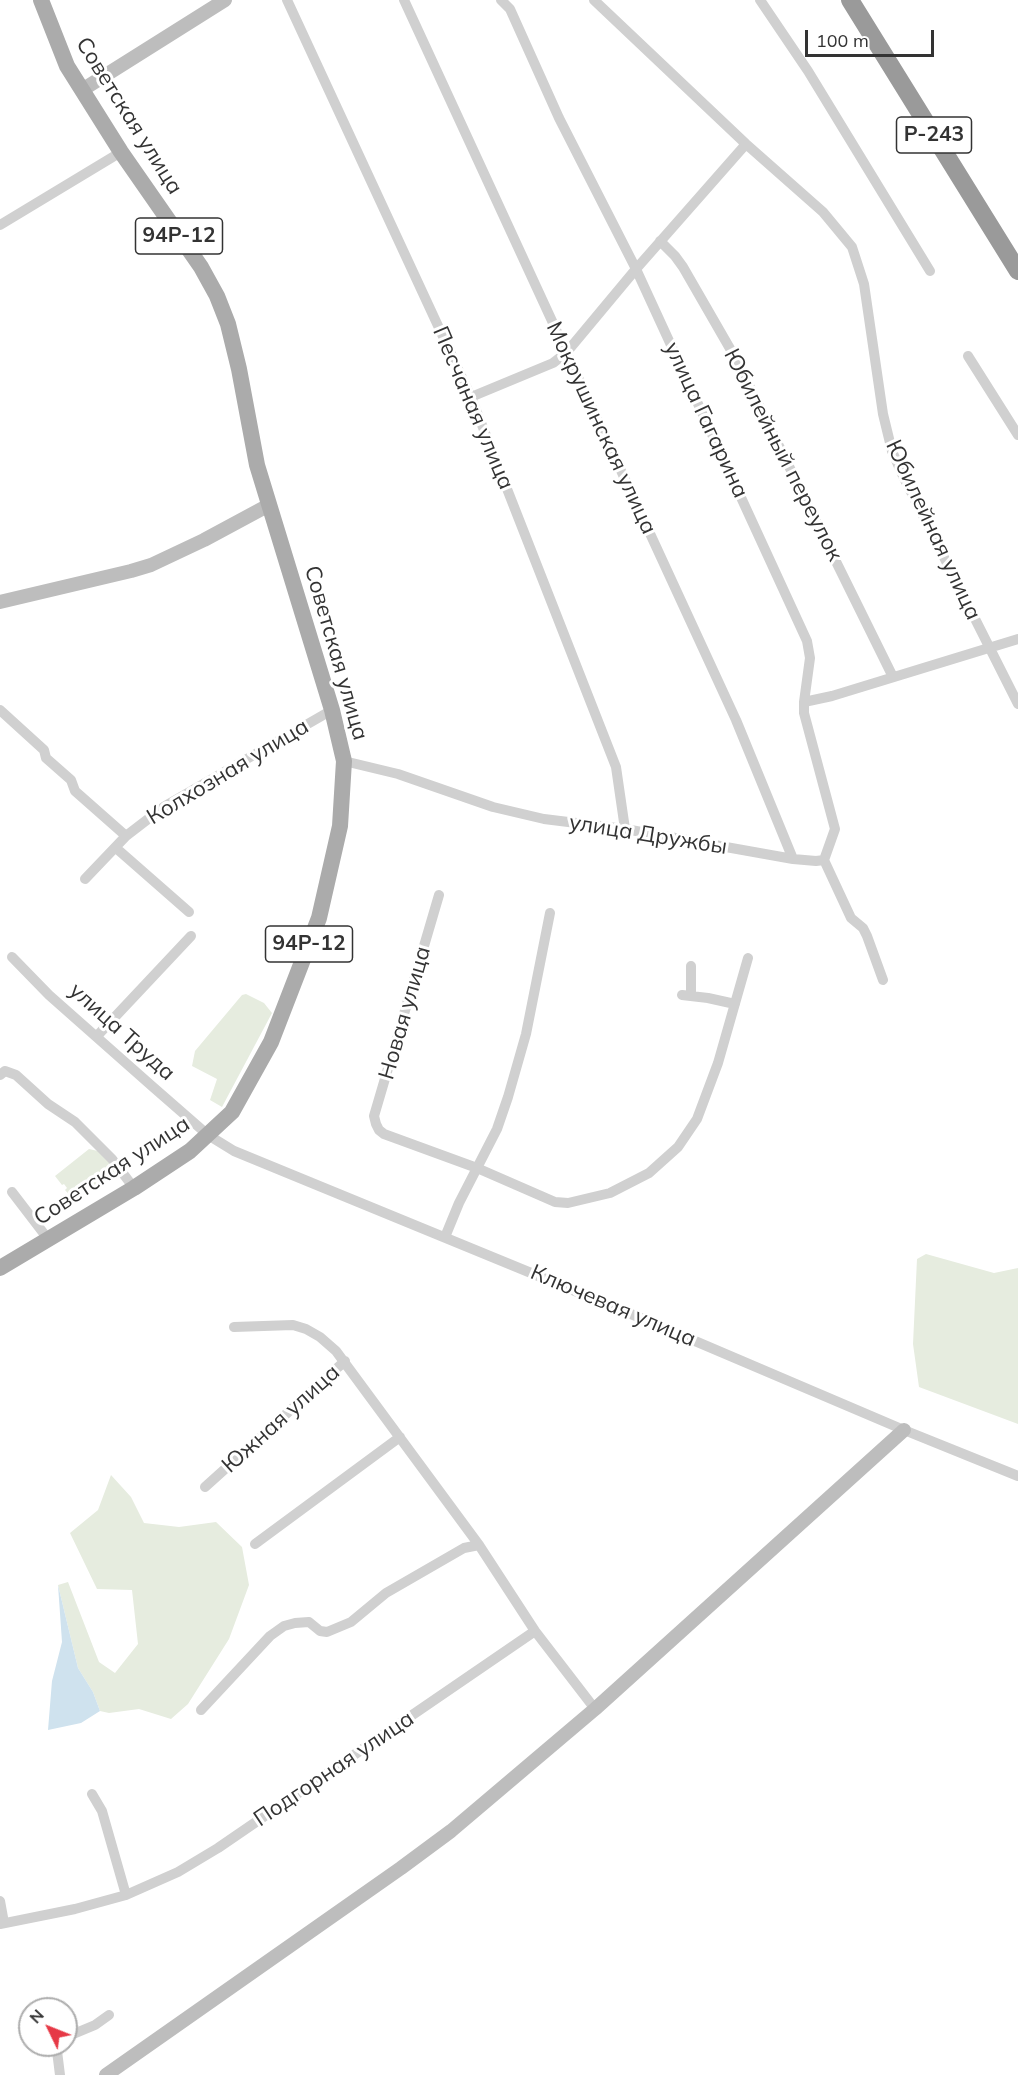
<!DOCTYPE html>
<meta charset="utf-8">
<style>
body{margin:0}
#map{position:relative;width:1018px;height:2075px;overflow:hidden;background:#fff;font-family:Mulish,sans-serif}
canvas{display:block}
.north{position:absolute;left:18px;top:1997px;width:60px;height:60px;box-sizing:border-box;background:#fff;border:2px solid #adadad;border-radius:50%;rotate:313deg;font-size:16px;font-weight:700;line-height:24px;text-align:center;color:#333}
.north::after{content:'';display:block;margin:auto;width:21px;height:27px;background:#e63946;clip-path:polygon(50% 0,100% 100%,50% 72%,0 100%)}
.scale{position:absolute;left:805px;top:30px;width:129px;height:27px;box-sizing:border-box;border:3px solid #333;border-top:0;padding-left:8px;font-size:18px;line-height:21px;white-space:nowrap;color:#333;-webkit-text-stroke:4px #fff;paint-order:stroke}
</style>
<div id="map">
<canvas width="1018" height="2075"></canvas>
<div class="north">N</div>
<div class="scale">100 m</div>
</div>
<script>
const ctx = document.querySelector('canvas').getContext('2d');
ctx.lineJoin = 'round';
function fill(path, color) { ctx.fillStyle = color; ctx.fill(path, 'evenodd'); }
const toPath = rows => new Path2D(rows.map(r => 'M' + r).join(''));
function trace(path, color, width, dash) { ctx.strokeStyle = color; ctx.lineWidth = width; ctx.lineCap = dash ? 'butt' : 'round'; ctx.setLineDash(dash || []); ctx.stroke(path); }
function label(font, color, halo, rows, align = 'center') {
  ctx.font = font + ' Mulish,sans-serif'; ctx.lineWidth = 6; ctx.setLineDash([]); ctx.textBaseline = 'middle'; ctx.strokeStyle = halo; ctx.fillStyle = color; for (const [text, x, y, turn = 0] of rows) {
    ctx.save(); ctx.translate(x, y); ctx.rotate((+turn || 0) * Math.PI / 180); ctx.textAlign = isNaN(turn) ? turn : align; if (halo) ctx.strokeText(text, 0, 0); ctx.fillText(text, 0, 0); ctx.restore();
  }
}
const green = toPath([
 [246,994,264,1003,272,1013,222,1107,210,1100,217,1079,192,1066,195,1051,242,995],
 [89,1149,102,1152,116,1172,109,1180,74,1200,65,1190,67,1188,64,1184,62,1185,55,1176],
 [926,1254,994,1273,1018,1268,1018,1424,919,1387,913,1344,917,1259],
 [111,1475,131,1497,144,1523,179,1527,216,1522,242,1547,249,1585,229,1639,188,1704,171,1719,139,1709,109,1713,100,1711,93,1692,78,1668,58,1585,68,1582,99,1662,115,1673,138,1644,132,1590,97,1589,70,1533,98,1510]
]);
const water = toPath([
 [58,1585,78,1668,93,1692,100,1711,81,1723,48,1730,52,1681,62,1642]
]);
const street = toPath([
 [287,0,471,397,616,767,625,829],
 [404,0,736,720,793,859],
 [501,0,510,9,559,118,636,269,807,641,810,658,804,702,804,713,835,829,824,860],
 [594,0,746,144,823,212,852,247,864,284,883,414,892,451,903,476,1018,704],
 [760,0,808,71,930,271],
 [0,225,121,152],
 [660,241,675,256,683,267,736,359,893,677],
 [968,356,1018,435],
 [471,397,553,363,566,353,636,269,746,144],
 [804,702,832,696,1018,639],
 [0,710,44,750,46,758,71,780,75,791,126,836],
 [344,761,398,774,493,807,544,819,625,829,793,859,816,861,824,860],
 [116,848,189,912],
 [824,860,851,918,863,928,867,936,883,980],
 [85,879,126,836,165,806,332,710],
 [439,895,374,1116,376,1124,379,1130,384,1134,477,1168,555,1202,568,1203,610,1193,649,1173,678,1147,697,1119,718,1063,748,958],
 [12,957,49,995,153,1087,208,1135,234,1151,648,1321,904,1430,1018,1476],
 [682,995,708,998,735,1004],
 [691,995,691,966],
 [97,1036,191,936],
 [0,1075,5,1071,16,1075,48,1104,75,1122,112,1159,134,1188],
 [12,1192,48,1239],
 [445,1237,459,1203,497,1129,508,1097,526,1034,550,913],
 [234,1327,293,1325,306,1329,320,1337,336,1351,479,1545,535,1631,595,1709],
 [205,1487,345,1361],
 [255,1544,400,1437],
 [201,1710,270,1636,284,1626,295,1623,309,1622,320,1631,327,1632,351,1622,386,1593,464,1548,479,1545],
 [92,1794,102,1811,126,1895],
 [0,1901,4,1923],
 [0,1924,75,1909,126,1895,178,1872,218,1848,535,1631],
 [66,2041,71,2035,95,2025,109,2015],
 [60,2075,57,2051,63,2045]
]);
const secondary = toPath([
 [82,90,225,0],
 [0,602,131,571,151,565,204,540,269,505],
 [106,2075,401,1868,451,1831,595,1709,904,1430]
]);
const primary = toPath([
 [0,1268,134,1188,190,1151,232,1112,271,1042,319,918,340,826,344,761,332,710,257,465,239,369,228,324,217,296,201,267,121,152,67,66,41,0]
]);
const highway = toPath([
 [850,0,1018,271]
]);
const shields = [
 [934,135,75],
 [179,236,87],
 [309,944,87]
];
const shieldNames = [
 ["Р-243",934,135],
 ["94Р-12",179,236],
 ["94Р-12",309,944]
];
const streetNames = [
 ["Советская улица",129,116,58],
 ["Песчаная улица",473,408,67],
 ["улица Гагарина",706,420,65],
 ["Мокрушинская улица",601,428,65],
 ["Юбилейный переулок",783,455,63],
 ["Юбилейная улица",933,530,65],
 ["Советская улица",336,653,74],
 ["Колхозная улица",228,772,-31],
 ["улица Дружбы",648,835,9],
 ["Новая улица",405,1013,-74],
 ["улица Труда",122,1032,42],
 ["Советская улица",112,1171,-33],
 ["Ключевая улица",613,1306,23],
 ["Южная улица",281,1419,-42],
 ["Подгорная улица",334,1769,-34]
];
fill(green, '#e6ecdf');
fill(water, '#cfe2ee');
trace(street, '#d0d0d0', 10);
trace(secondary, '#bdbdbd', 14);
trace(primary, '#ababab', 16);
trace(highway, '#9a9a9a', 18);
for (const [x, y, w] of shields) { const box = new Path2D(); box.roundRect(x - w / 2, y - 18, w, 36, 4.5); ctx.fillStyle = '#fff'; ctx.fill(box); trace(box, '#333', 1.5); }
label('bold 21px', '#333', null, shieldNames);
label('22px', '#333', '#fff', streetNames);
</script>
